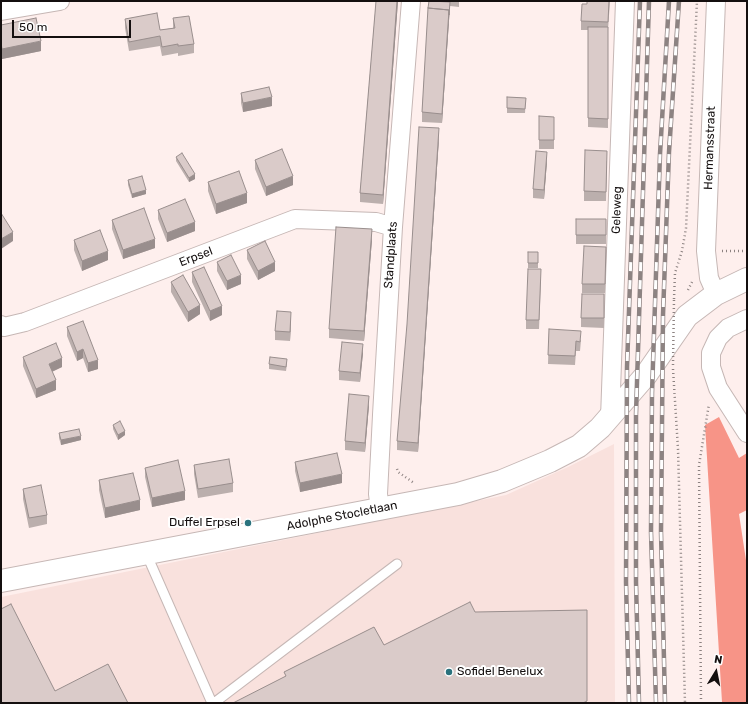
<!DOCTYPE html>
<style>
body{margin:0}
#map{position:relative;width:748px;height:704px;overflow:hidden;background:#feefed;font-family:Rubik,sans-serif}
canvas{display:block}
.frame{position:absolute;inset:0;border:2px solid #140f0f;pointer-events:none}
.north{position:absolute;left:696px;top:652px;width:40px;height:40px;-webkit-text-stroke:3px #fff;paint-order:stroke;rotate:10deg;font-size:11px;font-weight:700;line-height:16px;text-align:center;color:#140f0f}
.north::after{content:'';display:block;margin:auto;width:14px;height:18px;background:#140f0f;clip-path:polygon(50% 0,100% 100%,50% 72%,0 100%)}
.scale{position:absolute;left:12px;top:20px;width:119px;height:18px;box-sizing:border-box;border:2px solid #140f0f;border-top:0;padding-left:5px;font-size:12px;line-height:14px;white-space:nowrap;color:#140f0f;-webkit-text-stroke:3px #fff;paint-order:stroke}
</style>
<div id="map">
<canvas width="748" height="704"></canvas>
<div class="frame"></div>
<div class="north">N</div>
<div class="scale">50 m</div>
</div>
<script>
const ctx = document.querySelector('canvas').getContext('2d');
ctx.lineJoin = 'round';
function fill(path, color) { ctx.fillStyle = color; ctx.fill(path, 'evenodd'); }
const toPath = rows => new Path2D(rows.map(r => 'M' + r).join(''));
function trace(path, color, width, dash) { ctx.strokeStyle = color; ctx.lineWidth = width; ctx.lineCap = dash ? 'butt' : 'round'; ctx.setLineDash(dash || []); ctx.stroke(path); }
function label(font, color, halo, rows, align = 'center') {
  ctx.font = font + ' Rubik,sans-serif'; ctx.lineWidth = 4; ctx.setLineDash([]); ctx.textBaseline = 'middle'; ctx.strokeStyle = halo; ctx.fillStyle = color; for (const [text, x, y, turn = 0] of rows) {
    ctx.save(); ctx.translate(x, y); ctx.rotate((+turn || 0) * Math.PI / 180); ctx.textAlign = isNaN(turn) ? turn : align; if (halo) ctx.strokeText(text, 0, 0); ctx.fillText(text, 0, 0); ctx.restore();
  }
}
const built = toPath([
 [614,444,615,703,1,703,1,597,506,495,568,467]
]);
const forest = toPath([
 [719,417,739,458,747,453,747,510,739,514,747,567,747,703,722,702,705,425]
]);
const path = toPath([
 [722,251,747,251],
 [688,290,693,280],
 [674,299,675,273,682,251,686,228,697,1],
 [673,369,678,449,685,703],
 [397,469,398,472,414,483],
 [701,703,699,465,709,404]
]);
const lane = toPath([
 [146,553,212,703],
 [214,703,397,564]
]);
const street = toPath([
 [716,1,706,251,709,278,716,294],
 [1,11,60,1],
 [747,319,728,328,718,338,711,353,711,367,718,388,747,433],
 [1,325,4,327,25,322,295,219,376,222,393,227],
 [610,418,625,1],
 [380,509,378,494,382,415,393,227,411,1]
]);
const secondary = toPath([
 [1,581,458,494,502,481,550,461,579,446,600,428,646,375,687,316,716,294,747,279]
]);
const rail = toPath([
 [629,703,626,582,627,367,640,1],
 [639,703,636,582,636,414,649,1],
 [656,703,651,532,652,393,660,154,669,1],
 [665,703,661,532,663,315,669,152,679,1]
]);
const pathBridge = toPath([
 [673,365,674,299]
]);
const wall = toPath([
 [376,1,398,1,383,204,360,202,360,193],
 [429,1,459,1,459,7,450,6,442,123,422,122,422,112],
 [587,1,610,1,608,30,608,128,588,127,588,30,581,30,581,21,587,4],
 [173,18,194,44,194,53,178,56,178,53,162,56,160,46,129,51,125,28,125,19,160,30,173,28],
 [1,25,41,51,2,59,1,52],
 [241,93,272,106,243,112,241,103],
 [507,97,526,98,525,113,507,113],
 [539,116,554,117,554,149,539,149],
 [439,138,418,452,397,450,397,441],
 [176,157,195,179,189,182,176,161],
 [255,160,293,185,266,196,255,169],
 [607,160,606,201,584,201,584,191],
 [547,161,544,199,533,198,533,189],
 [128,180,146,194,132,198,128,185],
 [208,182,247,203,216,214,208,191],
 [158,210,195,231,167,242,158,219],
 [576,219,606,219,606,244,576,244],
 [112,220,155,248,123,259,112,229],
 [372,239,364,341,329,338,329,329],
 [74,240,108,260,82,271,74,250],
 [606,247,605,293,582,293,582,284],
 [247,250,275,271,258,280,247,259],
 [528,252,538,252,538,268,528,268],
 [217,262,241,284,227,290,217,271],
 [192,272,222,315,210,321,192,282],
 [541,279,539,329,526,329,526,320],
 [171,282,200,314,188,322,171,292],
 [604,294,604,328,581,327,581,318],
 [291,321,290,341,275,340,275,331],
 [67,327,98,369,88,372,83,358,77,361,67,336],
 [549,329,581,340,580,351,576,351,575,365,548,364],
 [363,353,360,382,339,380,339,371],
 [23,357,62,367,52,372,56,390,36,398,23,366],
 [269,364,287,364,286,371,269,369],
 [369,405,365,452,345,450,345,441],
 [113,425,125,435,118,440,113,429],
 [59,433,81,440,61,445,59,438],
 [295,462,342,483,300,492,295,471],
 [194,465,233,483,233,492,198,498,194,474],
 [145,468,185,500,152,507,145,477],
 [99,480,140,510,105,518,99,490],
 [23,489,47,515,47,524,29,528,23,499]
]);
const shadedWall = toPath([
 [397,1,398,1,383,204,383,195],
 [450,2,450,6,442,123,442,114,449,10],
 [41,41,41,51,2,59,2,49],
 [272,97,272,106,243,112,243,103],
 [439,128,439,138,418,452,418,443],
 [547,152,547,161,544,199,544,190],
 [195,174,195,179,189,182,189,178],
 [293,176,293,185,266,196,266,187],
 [146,190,146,194,132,198,132,194],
 [247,193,247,203,216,214,216,204],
 [195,222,195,231,167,242,167,233],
 [372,229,372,239,364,341,364,331],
 [13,232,13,241,1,249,1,239],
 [155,239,155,248,123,259,123,250],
 [108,251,108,260,82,271,82,261],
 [275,262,275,271,258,280,258,271],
 [241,275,241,284,227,290,227,281],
 [200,305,200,314,188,322,188,312],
 [222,306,222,315,210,321,210,311],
 [291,312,291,321,290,341,290,332],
 [363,344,363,353,360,382,360,373],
 [83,349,83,358,77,361,77,352],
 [62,358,62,367,49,373,49,364],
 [98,360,98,369,88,372,88,363],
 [56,380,56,390,36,398,36,389],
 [369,396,369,405,365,452,365,443],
 [125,431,125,435,118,440,118,435],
 [81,436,81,440,61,445,61,440],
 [342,474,342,483,300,492,300,483],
 [185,491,185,500,152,507,152,498],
 [140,500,140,510,105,518,105,508]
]);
const building = toPath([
 [376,1,397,1,383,195,360,193,376,1],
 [429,1,450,2,449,15,449,10,428,8,429,1],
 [587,1,609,1,608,22,581,21,582,4,587,4,587,1],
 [428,8,449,10,442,114,422,112,428,8],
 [157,13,160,30,175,28,173,18,189,16,194,44,178,46,178,44,162,47,160,36,129,42,125,19,157,13],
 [36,18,41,41,2,49,1,43,1,25,36,18],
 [588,27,608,27,608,119,588,118,588,27],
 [269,87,272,97,243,103,241,93,269,87],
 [507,97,526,98,525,109,507,108,507,97],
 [539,116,554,117,554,140,539,140,539,116],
 [419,127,439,128,418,443,397,441,407,324,419,127],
 [282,149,293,176,266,187,255,160,282,149],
 [585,150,607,151,606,192,584,191,585,150],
 [536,151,547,152,544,190,533,189,536,151],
 [182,153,195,174,189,178,176,157,182,153],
 [239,171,247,193,216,204,208,182,239,171],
 [142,176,146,190,132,194,128,180,142,176],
 [185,199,195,222,167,233,158,210,185,199],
 [144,208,155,239,123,250,112,220,144,208],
 [1,213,13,232,1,239,1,213],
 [576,219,606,219,606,235,576,235,576,219],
 [336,227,372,229,364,331,329,329,336,227],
 [100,230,108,251,82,261,74,240,100,230],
 [265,241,275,262,258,271,247,250,265,241],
 [584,246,606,247,605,284,582,284,584,246],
 [528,252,538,252,538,263,528,263,528,252],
 [231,255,241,275,227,281,217,262,231,255],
 [204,267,222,306,210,311,192,272,204,267],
 [528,269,541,269,539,320,526,320,528,269],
 [183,275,200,305,188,312,171,282,183,275],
 [582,294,604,294,604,318,581,318,582,294],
 [277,311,291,312,290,332,275,331,277,311],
 [83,321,98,360,88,363,83,349,77,352,67,327,83,321],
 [549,329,581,331,580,342,576,341,575,356,548,355,549,329],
 [342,342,363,344,360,373,339,371,342,342],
 [56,343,62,358,49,364,56,380,36,389,23,357,56,343],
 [270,357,287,359,286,367,269,364,270,357],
 [349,394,369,396,365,443,345,441,349,394],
 [120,421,125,431,118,435,113,425,120,421],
 [79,429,81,436,61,440,59,433,79,429],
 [337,453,342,474,300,483,295,462,337,453],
 [229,459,233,483,198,489,194,465,229,459],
 [178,460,185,491,152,498,145,468,178,460],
 [133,473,140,500,105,508,99,480,133,473],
 [41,485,47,515,29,518,23,489,41,485],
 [470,602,475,612,587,610,587,701,583,703,233,703,286,676,284,672,374,627,384,645,470,602],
 [11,604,55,691,108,664,128,703,1,703,1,609,11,604]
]);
const markers = [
 [248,523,4,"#2a727d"],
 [449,672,4,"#2a727d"]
];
const streetNames = [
 ["Hermansstraat",710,148,-88],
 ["Geleweg",617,210,-88],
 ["Standplaats",391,255,-86],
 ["Erpsel",196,257,-21],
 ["Adolphe Stocletlaan",342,516,-11]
];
const poiNames = [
 ["Duffel Erpsel",240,523],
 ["Sofidel Benelux",457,672,"left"]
];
fill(built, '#f9e1dd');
fill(forest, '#f79487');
trace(lane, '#c6b7b5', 11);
trace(street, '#c6b7b5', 20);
trace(secondary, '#c6b7b5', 24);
trace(path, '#8c8281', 2.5, [1, 3]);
trace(lane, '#fff', 9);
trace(street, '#fff', 18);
trace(secondary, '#fff', 22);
trace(rail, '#8d8382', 4.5);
trace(rail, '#fff', 3, [9]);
trace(pathBridge, '#8c8281', 2.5, [1, 3]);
fill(wall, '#bbafad');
fill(shadedWall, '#998e8d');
fill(building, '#dacbc9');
trace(building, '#998e8d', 1);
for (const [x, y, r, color] of markers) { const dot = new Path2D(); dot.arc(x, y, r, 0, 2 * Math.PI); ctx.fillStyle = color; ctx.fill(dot); trace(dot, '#fff', 1.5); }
label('12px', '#140f0f', '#fff', streetNames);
label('12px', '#140f0f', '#fff', poiNames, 'right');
</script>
